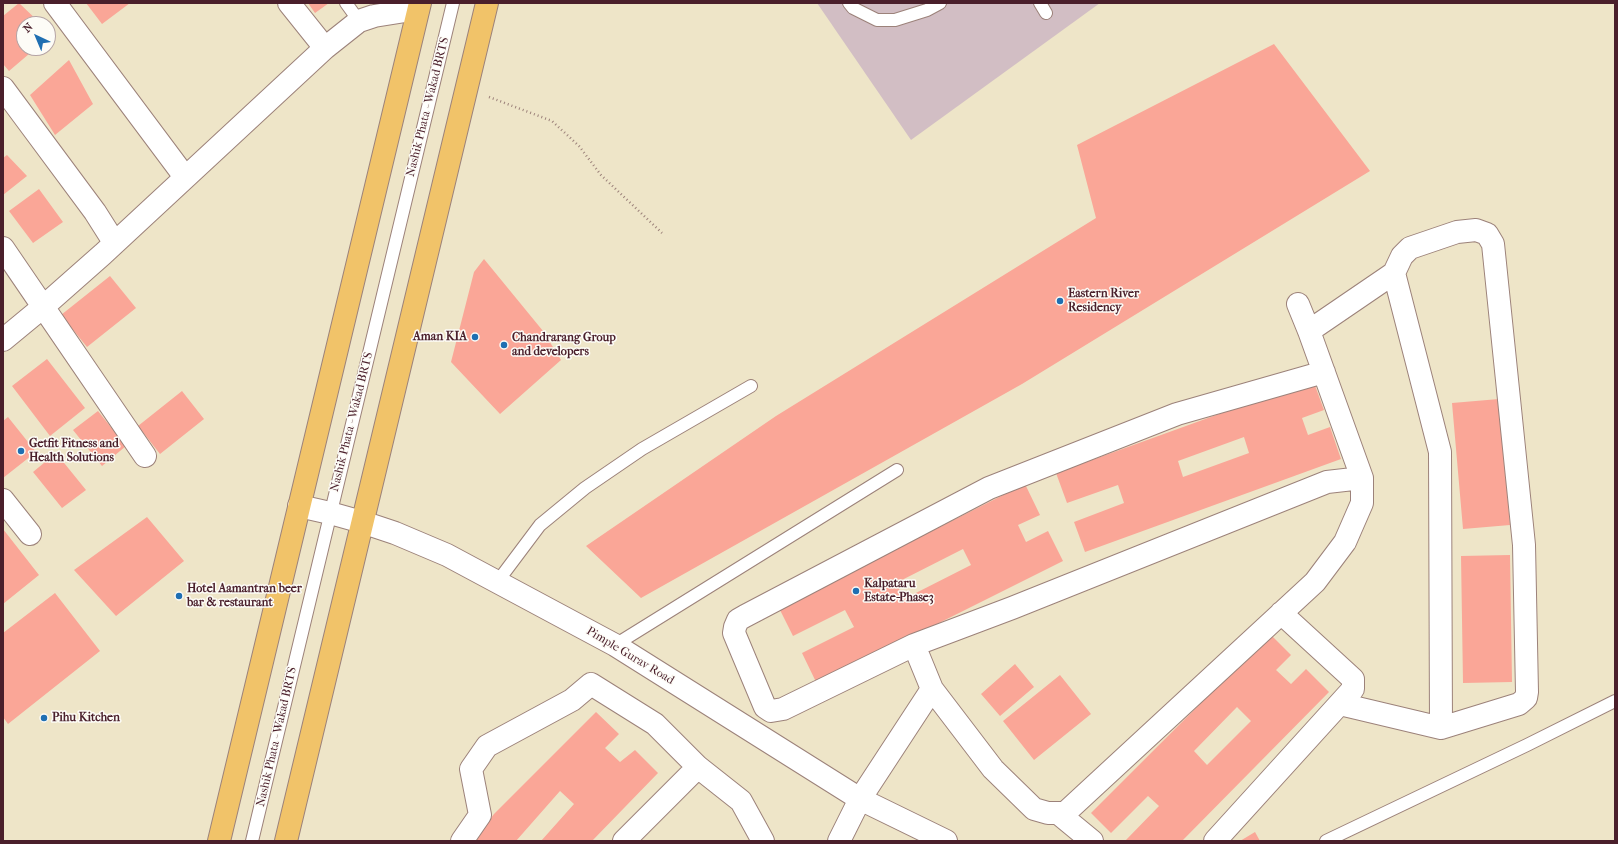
<!DOCTYPE html>
<style>
body{margin:0}
#map{position:relative;width:1618px;height:844px;overflow:hidden;background:#eee5c8;font-family:"IM FELL French Canon",serif}
canvas{display:block}
.frame{position:absolute;inset:0;border:4px solid #4a1f2b;pointer-events:none}
.north{position:absolute;left:16px;top:16px;width:40px;height:40px;box-sizing:border-box;background:#fdfcf7;border:1px solid #b5a4a5;border-radius:50%;rotate:316deg;font-size:11px;font-weight:700;line-height:16px;text-align:center;color:#4a1f2b}
.north::after{content:'';display:block;margin:auto;width:14px;height:18px;background:#1f6fb2;clip-path:polygon(50% 0,100% 100%,50% 72%,0 100%)}
</style>
<div id="map">
<canvas width="1618" height="844"></canvas>
<div class="frame"></div>
<div class="north">N</div>
</div>
<script>
const ctx = document.querySelector('canvas').getContext('2d');
ctx.lineJoin = 'round';
function fill(path, color) { ctx.fillStyle = color; ctx.fill(path, 'evenodd'); }
const toPath = rows => new Path2D(rows.map(r => 'M' + r).join(''));
function trace(path, color, width, dash) { ctx.strokeStyle = color; ctx.lineWidth = width; ctx.lineCap = dash ? 'butt' : 'round'; ctx.setLineDash(dash || []); ctx.stroke(path); }
function label(font, color, halo, rows, align = 'center') {
  ctx.font = font + ' "IM FELL French Canon",serif'; ctx.lineWidth = 3; ctx.setLineDash([]); ctx.textBaseline = 'middle'; ctx.strokeStyle = halo; ctx.fillStyle = color; for (const [text, x, y, turn = 0] of rows) {
    ctx.save(); ctx.translate(x, y); ctx.rotate((+turn || 0) * Math.PI / 180); ctx.textAlign = isNaN(turn) ? turn : align; if (halo) ctx.strokeText(text, 0, 0); ctx.fillText(text, 0, 0); ctx.restore();
  }
}
const industrial = toPath([
 [817,3,1100,3,911,140]
]);
const building = toPath([
 [19,3,41,24,24,24,24,48,36,48,9,71,3,64,3,16],
 [86,3,130,3,102,24],
 [308,3,329,3,315,13],
 [1274,44,1370,171,1022,384,641,598,586,546,776,416,1096,218,1077,145],
 [69,60,93,104,55,135,30,95],
 [7,155,27,176,3,195,3,158],
 [39,189,63,222,33,243,9,211],
 [484,259,543,331,561,360,500,414,451,362,474,272],
 [110,276,136,308,87,347,61,315],
 [47,359,85,408,50,436,12,386],
 [1313,380,1324,410,1302,418,1308,435,1330,427,1341,459,1085,552,1074,522,1124,503,1118,485,1067,503,1056,473],
 [1244,437,1249,453,1183,477,1178,461],
 [182,391,204,419,160,454,138,426],
 [1499,399,1510,525,1463,529,1452,403],
 [98,411,126,446,102,466,73,430],
 [8,417,36,452,3,478,3,421],
 [56,453,86,490,62,508,33,472],
 [1025,484,1040,515,1018,525,1026,542,1048,531,1063,561,817,684,802,653,854,627,845,610,793,636,779,608],
 [963,549,971,565,904,599,896,583],
 [147,517,184,561,116,616,74,570],
 [3,529,39,575,3,604],
 [1510,555,1512,682,1463,683,1461,556],
 [55,593,100,651,8,724,3,717,3,633],
 [1270,634,1291,655,1276,670,1291,684,1306,669,1329,692,1182,841,1125,841,1159,806,1148,796,1111,833,1091,813],
 [1237,707,1251,721,1207,765,1194,751],
 [1015,664,1034,687,1000,716,981,694],
 [1060,675,1091,714,1034,760,1003,721],
 [596,712,619,734,605,748,620,762,635,750,658,773,592,841,541,841,574,804,560,791,516,841,473,841,494,814],
 [1255,832,1260,841,1240,841]
]);
const path = toPath([
 [489,97,552,121,579,146,601,175,662,233]
]);
const service = toPath([
 [346,3,359,21],
 [849,3,853,8,877,20,895,20,927,10,940,3],
 [1040,3,1046,13],
 [498,581,540,525,585,488,642,449,751,386],
 [615,645,897,470],
 [252,841,453,3],
 [1326,841,1527,745,1615,701]
]);
const minor = toPath([
 [55,3,185,177],
 [289,3,325,48],
 [3,88,95,212,114,242],
 [3,248,145,456],
 [1298,304,1309,331,1362,478],
 [1309,331,1394,273,1440,452,1441,728],
 [3,340,43,307,103,254,325,48,359,21,374,16,418,9],
 [3,500,30,534],
 [914,645,783,709,771,711,765,707,734,633,735,627,738,620,745,616,989,488,1177,414,1324,372],
 [1340,704,1441,728,1519,704,1526,698,1527,692,1524,545,1493,244,1487,234,1476,230,1457,232,1410,248,1402,256,1394,273],
 [1058,813,1092,841],
 [462,841,480,815,471,769,487,746,572,700,591,684,655,724,698,767,741,801,763,841],
 [624,841,698,767],
 [839,841,860,799,932,689,993,769,1034,809,1048,813,1065,813,1315,582,1345,542,1362,503,1362,478,1327,482,1012,608,914,645,932,689],
 [1215,841,1353,689,1353,679,1281,613]
]);
const tertiary = toPath([
 [299,506,330,513,362,522,395,533,447,555,615,645,860,799,946,841]
]);
const primary = toPath([
 [219,841,420,3],
 [286,841,487,3]
]);
const markers = [
 [1060,301,4,"#1f6fb2"],
 [475,337,4,"#1f6fb2"],
 [504,345,4,"#1f6fb2"],
 [21,451,4,"#1f6fb2"],
 [856,591,4,"#1f6fb2"],
 [179,596,4,"#1f6fb2"],
 [44,718,4,"#1f6fb2"]
];
const streetNames = [
 ["Nashik Phata - Wakad BRTS",428,107,-76],
 ["Nashik Phata - Wakad BRTS",352,422,-76],
 ["Pimple Gurav Road",630,656,31],
 ["Nashik Phata - Wakad BRTS",277,737,-77]
];
const poiNames = [
 ["Eastern River",1068,294],
 ["Residency",1068,308],
 ["Aman KIA",467,337,"right"],
 ["Chandrarang Group",512,338],
 ["and developers",512,352],
 ["Getfit Fitness and",29,444],
 ["Health Solutions",29,458],
 ["Kalpataru",864,584],
 ["Estate-Phase3",864,598],
 ["Hotel Aamantran beer",187,589],
 ["bar & restaurant",187,603],
 ["Pihu Kitchen",52,718]
];
fill(industrial, '#d2bec4');
fill(building, '#faa697');
trace(service, '#9c827a', 14);
trace(minor, '#9c827a', 24);
trace(tertiary, '#9c827a', 24);
trace(primary, '#9c827a', 24);
trace(path, '#9c827a', 2.5, [1, 3]);
trace(service, '#fff', 12);
trace(minor, '#fff', 22);
trace(tertiary, '#fff', 22);
trace(primary, '#f1c369', 22);
for (const [x, y, r, color] of markers) { const dot = new Path2D(); dot.arc(x, y, r, 0, 2 * Math.PI); ctx.fillStyle = color; ctx.fill(dot); trace(dot, '#fdfcf7', 1.5); }
label('12px', '#4a1f2b', '#fdfcf7', streetNames);
label('bold 12px', '#4a1f2b', '#fdfcf7', poiNames, 'left');
</script>
